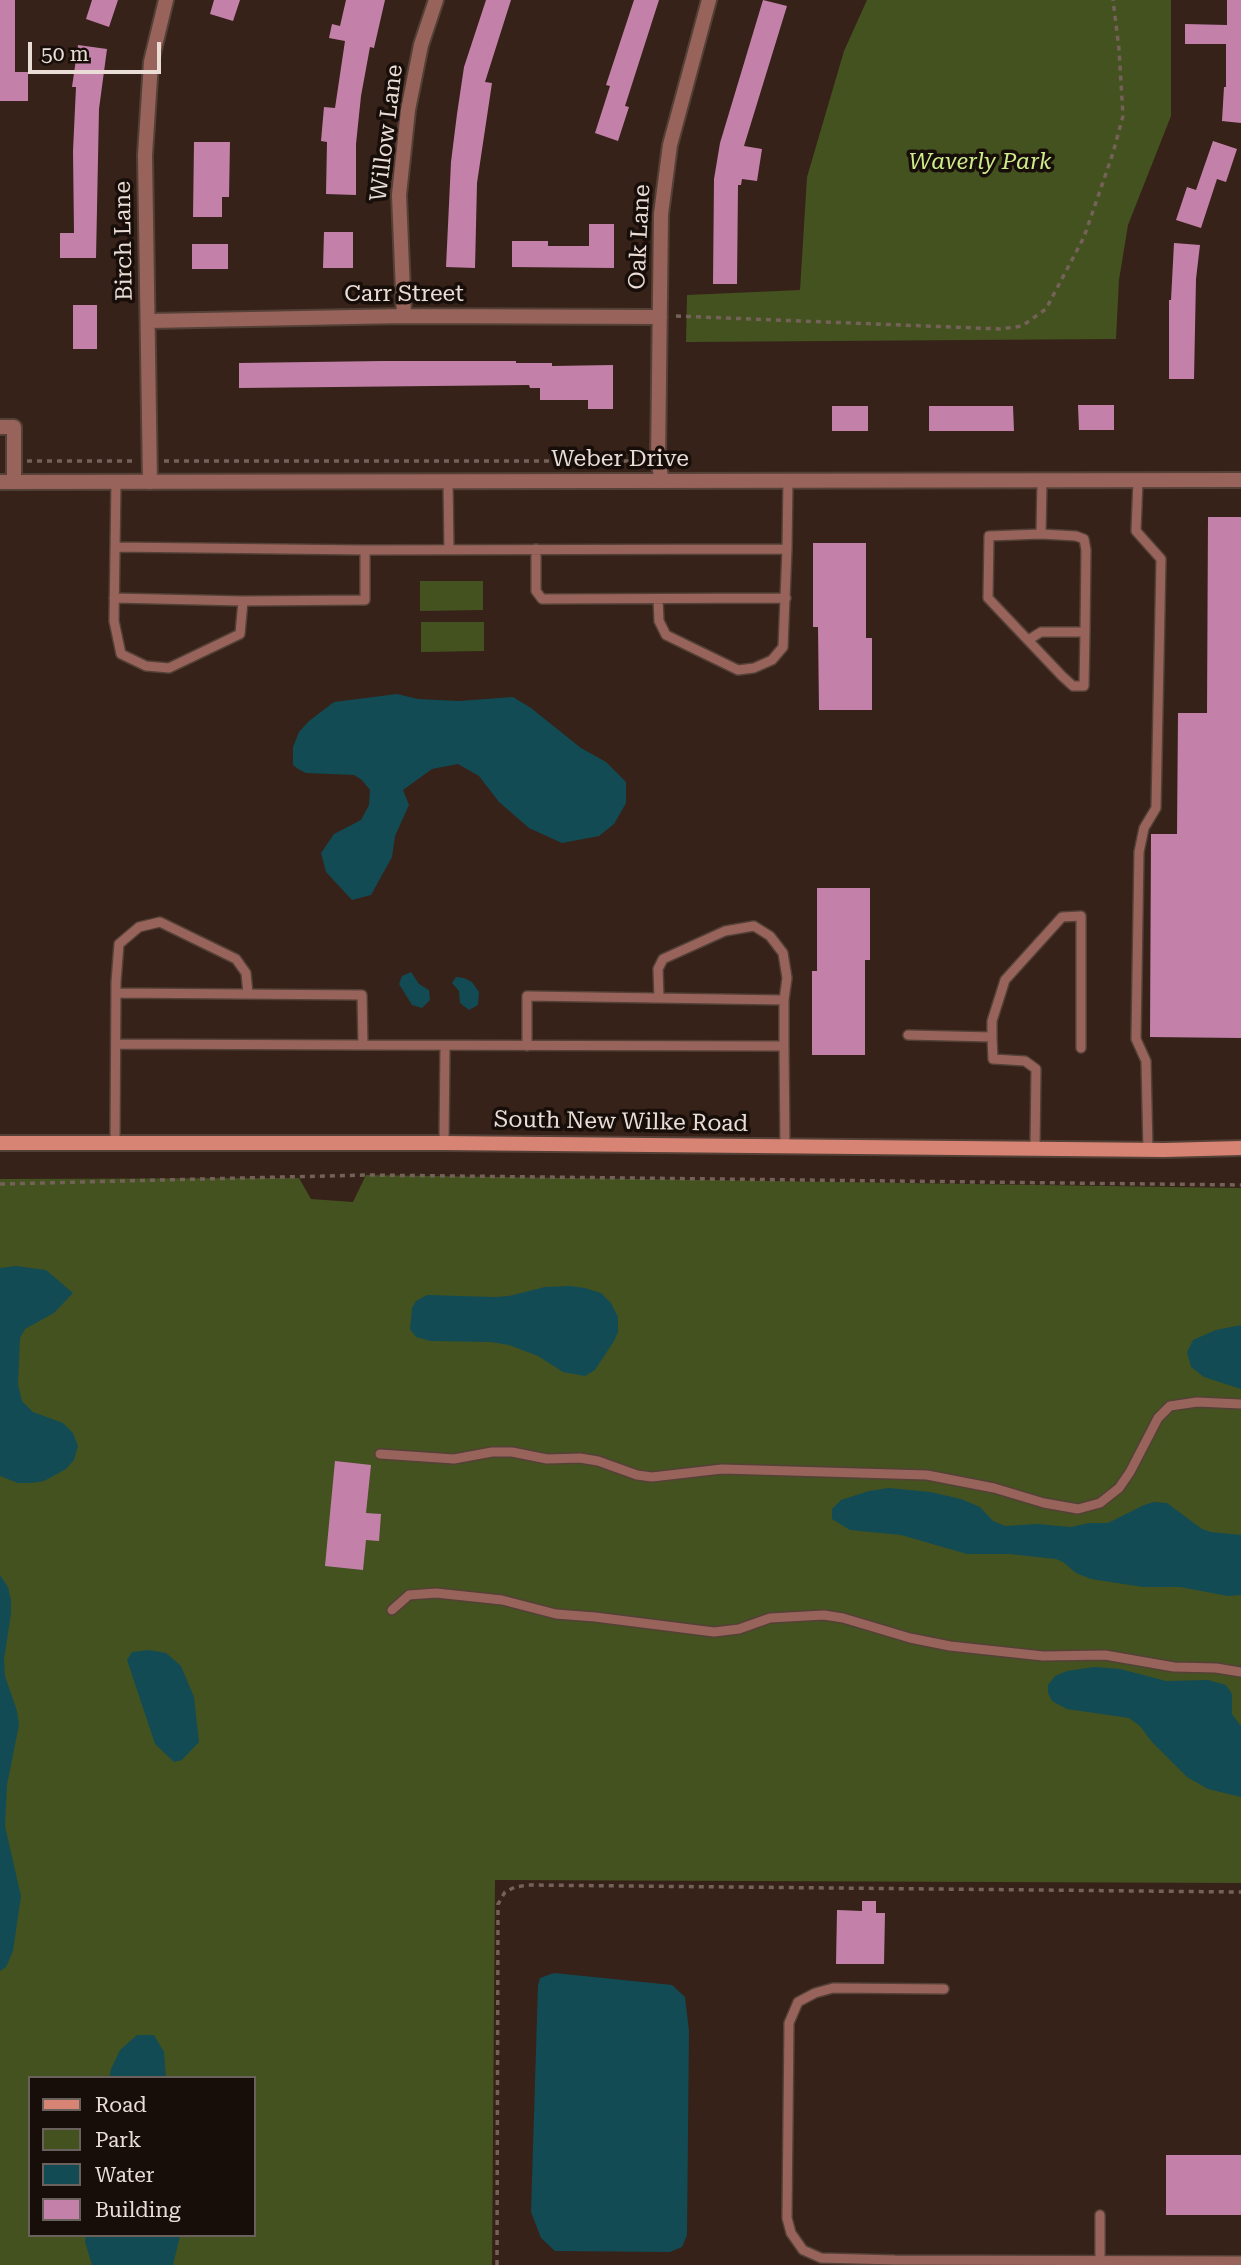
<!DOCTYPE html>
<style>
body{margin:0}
#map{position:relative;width:1241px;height:2265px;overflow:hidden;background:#362218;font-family:"Roboto Serif",serif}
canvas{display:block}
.legend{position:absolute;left:28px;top:2076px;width:228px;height:161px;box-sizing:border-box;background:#170e0a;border:2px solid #6b615c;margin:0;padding:9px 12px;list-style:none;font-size:21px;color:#eaddd6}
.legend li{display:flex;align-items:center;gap:14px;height:35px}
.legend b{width:35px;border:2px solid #6b615c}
.scale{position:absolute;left:28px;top:42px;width:133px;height:32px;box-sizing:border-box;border:4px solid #eaddd6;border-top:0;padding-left:9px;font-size:21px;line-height:24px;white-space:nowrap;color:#eaddd6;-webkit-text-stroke:5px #170e0a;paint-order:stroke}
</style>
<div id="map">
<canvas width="1241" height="2265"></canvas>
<ul class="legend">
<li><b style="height:9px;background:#d88475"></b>Road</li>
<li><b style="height:19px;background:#445220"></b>Park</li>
<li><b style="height:19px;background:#124b54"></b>Water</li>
<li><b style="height:19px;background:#c381aa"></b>Building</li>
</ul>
<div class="scale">50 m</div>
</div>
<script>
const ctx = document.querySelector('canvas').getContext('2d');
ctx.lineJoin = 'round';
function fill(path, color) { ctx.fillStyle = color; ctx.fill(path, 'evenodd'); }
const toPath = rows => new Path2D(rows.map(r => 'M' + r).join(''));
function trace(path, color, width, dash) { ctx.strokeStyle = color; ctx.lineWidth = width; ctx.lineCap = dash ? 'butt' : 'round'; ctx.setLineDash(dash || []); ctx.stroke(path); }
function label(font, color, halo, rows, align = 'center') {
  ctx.font = font + ' "Roboto Serif",serif'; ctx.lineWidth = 7; ctx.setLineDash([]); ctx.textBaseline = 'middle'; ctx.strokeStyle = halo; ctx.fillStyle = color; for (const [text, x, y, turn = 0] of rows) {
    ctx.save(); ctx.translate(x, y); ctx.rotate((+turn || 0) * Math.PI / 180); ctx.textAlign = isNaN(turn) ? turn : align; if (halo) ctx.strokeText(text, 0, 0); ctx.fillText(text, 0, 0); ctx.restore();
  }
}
const green = toPath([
 [867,0,1171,0,1171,116,1128,225,1119,280,1116,339,686,342,687,295,800,290,807,177,844,51],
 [420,581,483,581,483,610,420,611],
 [421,622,484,622,484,651,421,652],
 [366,1175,1241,1188,1241,1883,495,1880,492,2265,0,2265,0,1179,299,1178,311,1199,353,1202],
 [30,2078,254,2078,254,2235,30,2235]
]);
const water = toPath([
 [397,694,418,699,459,701,513,697,531,708,581,748,606,762,626,782,626,803,614,824,599,836,562,843,529,828,499,802,479,776,458,764,432,769,403,790,409,805,395,836,392,857,371,895,352,900,326,872,321,853,334,834,361,820,369,805,370,790,362,780,354,775,306,773,298,769,293,765,293,747,299,732,309,721,334,702],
 [411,972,419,984,429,990,430,1000,422,1008,412,1005,399,984,402,976],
 [456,977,464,978,472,982,479,992,478,1005,469,1010,460,1003,459,991,452,983],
 [16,1266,46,1270,73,1293,54,1313,25,1329,20,1338,18,1384,22,1401,33,1412,63,1423,73,1433,78,1446,74,1460,66,1469,44,1481,31,1483,18,1483,0,1476,0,1268],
 [570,1286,585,1288,601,1293,611,1303,618,1317,618,1332,614,1341,595,1370,585,1376,563,1372,538,1356,509,1345,491,1342,430,1341,416,1337,410,1329,412,1308,416,1301,427,1295,495,1297,509,1296,545,1287],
 [1241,1325,1241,1389,1204,1377,1191,1367,1187,1352,1193,1340,1216,1330],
 [889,1488,930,1492,961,1499,980,1507,993,1521,1005,1526,1037,1524,1071,1527,1089,1523,1108,1523,1144,1505,1154,1502,1167,1503,1202,1529,1211,1532,1241,1535,1241,1595,1228,1596,1180,1587,1143,1587,1091,1579,1076,1573,1063,1562,1056,1559,1009,1554,967,1554,901,1535,850,1530,832,1519,832,1509,841,1500,869,1491],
 [0,1575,8,1587,11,1600,11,1613,4,1660,5,1676,17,1711,19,1725,7,1785,5,1826,21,1896,13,1951,6,1967,0,1971],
 [149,1650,166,1653,181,1666,194,1697,199,1742,182,1760,174,1762,155,1744,127,1660,132,1652],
 [1094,1667,1120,1669,1166,1681,1208,1680,1226,1685,1232,1694,1232,1714,1241,1726,1241,1797,1208,1789,1187,1777,1152,1742,1140,1726,1129,1718,1067,1709,1052,1701,1048,1693,1048,1685,1055,1676,1067,1671],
 [554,1973,672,1985,685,1997,689,2031,687,2235,682,2247,670,2252,555,2251,541,2238,531,2212,538,1985,540,1978],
 [137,2035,154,2035,164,2052,166,2078,109,2078,111,2069,120,2050],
 [86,2235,180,2235,180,2236,173,2265,92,2265,85,2242]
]);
const building = toPath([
 [0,0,15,0,15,72,28,72,28,101,0,101],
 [92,0,118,0,109,27,86,19],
 [214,0,240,0,233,21,210,14],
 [346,0,385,0,374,48,370,47,361,96,356,144,356,195,326,194,327,142,321,141,324,107,335,108,345,41,329,38,332,24,340,26],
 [486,0,511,0,485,82,492,83,477,183,475,268,446,267,451,162,457,114,464,67],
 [634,0,659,0,625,106,629,107,618,141,595,133,610,86,606,85],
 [763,0,787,6,744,146,762,149,757,181,742,179,741,185,738,185,737,284,713,284,714,179,720,143],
 [1227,0,1241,0,1241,123,1222,121,1224,87,1226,87,1226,44,1185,44,1185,24,1227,25],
 [78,45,107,49,99,109,96,258,60,258,60,233,74,233,73,151,76,87,72,87],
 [1213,141,1237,149,1226,182,1217,179,1201,228,1176,220,1187,187,1196,190],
 [194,142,230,142,229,197,222,197,222,217,193,217],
 [589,224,614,224,614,268,512,267,512,241,548,241,548,246,589,246],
 [324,232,353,232,353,268,323,268],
 [1174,243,1200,245,1196,279,1194,379,1169,379,1169,300,1171,300],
 [192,244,228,244,228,269,192,269],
 [73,305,97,305,97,349,73,349],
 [383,361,516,361,516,363,552,363,552,366,613,365,613,409,588,409,588,400,540,400,540,388,530,388,529,385,239,388,239,363],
 [1078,405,1114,405,1114,430,1079,430],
 [832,406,868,406,868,431,832,431],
 [929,406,1013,406,1014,431,929,431],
 [1208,517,1241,517,1241,1038,1150,1037,1151,834,1177,834,1178,713,1207,713],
 [813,543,866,543,866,638,872,638,872,710,819,710,818,627,813,627],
 [817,888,870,888,870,960,865,960,865,1055,812,1055,812,971,817,971],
 [335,1461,371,1465,366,1513,381,1514,379,1541,366,1540,363,1570,325,1566],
 [862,1901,876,1901,876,1913,885,1913,884,1964,836,1964,837,1910,862,1911],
 [1166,2155,1241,2155,1241,2215,1166,2215]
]);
const path = toPath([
 [676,316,1001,329,1022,326,1046,309,1084,237,1113,153,1123,116,1119,49,1113,0],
 [27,461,135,461],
 [164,461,642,461],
 [0,1184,366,1175,1241,1185],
 [497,2265,498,1904,505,1892,515,1887,528,1885,1241,1892]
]);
const service = toPath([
 [1138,481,1136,531,1161,559,1156,808,1144,828,1139,852,1136,1039,1146,1061,1148,1150],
 [116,482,114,621,121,654,146,666,169,668,240,634,243,601,365,600,365,550,787,549,788,481],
 [448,482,449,549],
 [1041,534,1076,536,1084,539,1086,550,1085,632],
 [115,547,365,550],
 [536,549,536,591,542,599,786,598],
 [114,598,243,601],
 [658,599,659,621,666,635,738,670,754,668,772,660,783,647,787,549],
 [1028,640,1041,632,1085,632,1084,686,1073,686,1062,676,988,598,989,536,1041,534,1042,481],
 [659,998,658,969,663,959,725,931,754,926,770,936,783,953,787,978,784,1000],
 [908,1035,992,1037,993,1059,1025,1061,1036,1069,1035,1149],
 [992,1037,992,1021,1005,980,1062,917,1081,916,1081,1048],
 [116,1044,363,1045,362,995,116,993],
 [363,1045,784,1046,785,1147],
 [527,1046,527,996,784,1000,784,1046],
 [115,1142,116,982,119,944,139,927,160,922,236,959,246,973,248,994],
 [444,1143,445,1046],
 [380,1454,454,1459,492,1452,512,1452,547,1459,580,1458,598,1461,637,1475,652,1477,722,1469,927,1475,994,1488,1044,1503,1078,1509,1100,1503,1119,1488,1130,1472,1158,1418,1170,1406,1197,1402,1241,1404],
 [392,1610,409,1595,436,1593,502,1600,556,1614,595,1617,714,1632,739,1629,770,1618,824,1615,843,1618,910,1638,950,1646,1043,1656,1105,1655,1174,1667,1216,1668,1241,1672],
 [944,1989,833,1988,815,1993,798,2002,789,2023,787,2218,791,2233,803,2250,821,2258,895,2260,1241,2261],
 [1100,2260,1100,2215]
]);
const minor = toPath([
 [404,316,399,195,408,110,421,45,436,0],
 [149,321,404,316,660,317],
 [0,427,14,427,14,482],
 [662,481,658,461,661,214,670,145,709,0],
 [150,482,145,155,151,62,166,0]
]);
const tertiary = toPath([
 [0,482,1241,480]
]);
const secondary = toPath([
 [0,1143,444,1143,1164,1150,1241,1148]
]);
const streetNames = [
 ["Willow Lane",387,133,-83],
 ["Oak Lane",640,237,-87],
 ["Birch Lane",124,241,-91],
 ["Carr Street",404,294],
 ["Weber Drive",620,459],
 ["South New Wilke Road",621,1122,1]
];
const parkNames = [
 ["Waverly Park",980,162]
];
fill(green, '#445220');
fill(water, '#124b54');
fill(building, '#c381aa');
trace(service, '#534036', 12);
trace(minor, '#534036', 18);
trace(tertiary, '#534036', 18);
trace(secondary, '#534036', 18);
trace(path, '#746259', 3.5, [5, 5]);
trace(service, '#98635a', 9);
trace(minor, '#98635a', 14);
trace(tertiary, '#98635a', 14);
trace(secondary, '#d88475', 14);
label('23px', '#eaddd6', '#170e0a', streetNames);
label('italic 23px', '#ceec8a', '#170e0a', parkNames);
</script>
